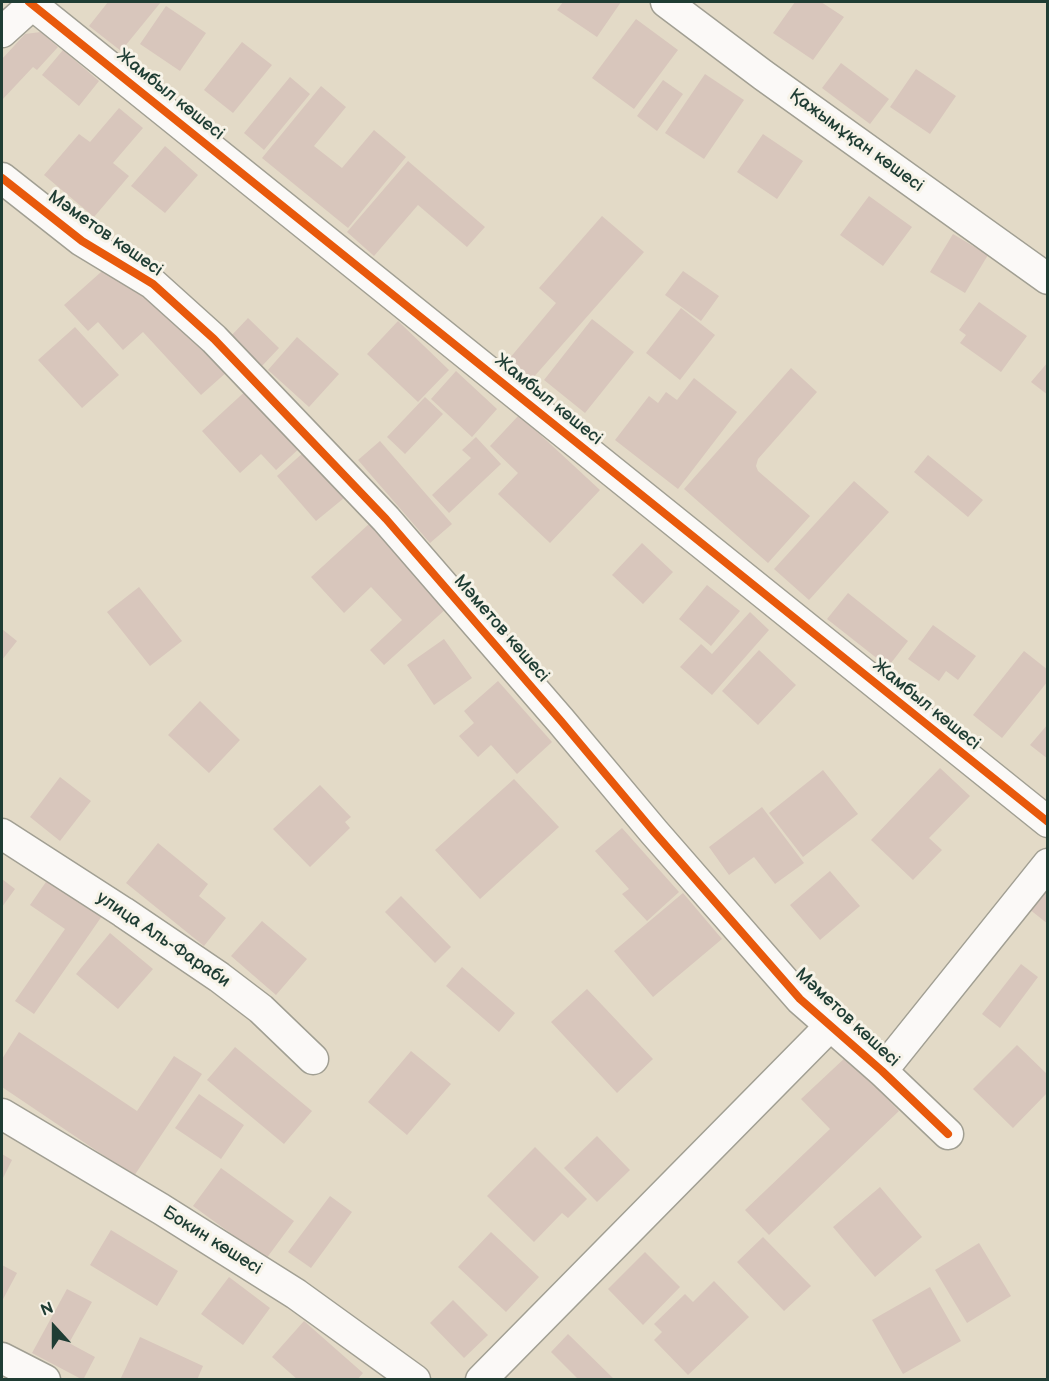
<!DOCTYPE html>
<meta charset="utf-8">
<style>
body{margin:0}
#map{position:relative;width:1049px;height:1381px;overflow:hidden;background:#e3dac7;font-family:"Balsamiq Sans",sans-serif}
canvas{display:block}
.frame{position:absolute;inset:0;border:3px solid #1f3d34;pointer-events:none}
.north{position:absolute;left:24px;top:1297px;width:60px;height:60px;-webkit-text-stroke:4px #f7f3e8;paint-order:stroke;rotate:339deg;font-size:16px;font-weight:700;line-height:24px;text-align:center;color:#1f3d34}
.north::after{content:'';display:block;margin:auto;width:21px;height:27px;background:#1f3d34;clip-path:polygon(50% 0,100% 100%,50% 72%,0 100%)}
</style>
<div id="map">
<canvas width="1049" height="1381"></canvas>
<div class="frame"></div>
<div class="north">N</div>
</div>
<script>
const ctx = document.querySelector('canvas').getContext('2d');
ctx.lineJoin = 'round';
function fill(path, color) { ctx.fillStyle = color; ctx.fill(path, 'evenodd'); }
const toPath = rows => new Path2D(rows.map(r => 'M' + r).join(''));
function trace(path, color, width, dash) { ctx.strokeStyle = color; ctx.lineWidth = width; ctx.lineCap = dash ? 'butt' : 'round'; ctx.setLineDash(dash || []); ctx.stroke(path); }
function label(font, color, halo, rows, align = 'center') {
  ctx.font = font + ' "Balsamiq Sans",sans-serif'; ctx.lineWidth = 6; ctx.setLineDash([]); ctx.textBaseline = 'middle'; ctx.strokeStyle = halo; ctx.fillStyle = color; for (const [text, x, y, turn = 0] of rows) {
    ctx.save(); ctx.translate(x, y); ctx.rotate((+turn || 0) * Math.PI / 180); ctx.textAlign = isNaN(turn) ? turn : align; if (halo) ctx.strokeText(text, 0, 0); ctx.fillText(text, 0, 0); ctx.restore();
  }
}
const building = toPath([
 [108,2,161,2,121,51,89,26],
 [563,2,621,2,597,37,557,10],
 [795,2,821,2,844,17,813,60,773,33],
 [166,6,206,33,180,71,140,44],
 [636,19,678,50,634,109,592,78],
 [41,32,58,47,37,70,33,67,2,100,2,59,25,34],
 [242,42,272,65,233,113,204,90],
 [63,50,99,81,79,106,42,75],
 [841,63,889,99,870,124,822,88],
 [916,69,956,96,930,134,890,107],
 [705,74,744,100,704,159,665,133],
 [290,77,310,94,264,150,244,133],
 [663,80,683,94,657,131,637,116],
 [321,86,346,107,314,146,342,168,374,130,406,157,348,228,262,158],
 [119,108,143,128,113,163,129,176,94,217,44,175,79,134,90,142],
 [763,134,803,161,777,199,737,172],
 [165,146,198,175,165,213,131,186],
 [408,161,485,227,467,247,418,205,374,256,347,232],
 [869,196,912,227,883,266,840,235],
 [602,216,644,252,532,379,509,359,556,303,539,288],
 [953,234,988,255,965,293,930,272],
 [110,264,136,293,148,283,228,371,201,395,143,332,123,350,98,322,88,331,64,305],
 [683,271,719,296,701,321,665,295],
 [979,302,1027,336,1001,372,960,343,966,335,959,330],
 [681,308,715,335,680,380,646,353],
 [248,318,279,348,262,366,231,336],
 [592,319,634,352,585,413,544,380],
 [398,321,449,370,418,402,367,354],
 [75,327,119,375,82,408,38,360],
 [297,337,339,374,309,407,268,370],
 [1048,362,1048,395,1031,382],
 [791,368,817,392,758,459,756,466,758,471,810,516,768,563,684,489],
 [456,371,497,409,472,437,431,399],
 [694,378,737,412,678,489,615,440,649,396,658,403,666,392,677,400],
 [250,387,303,445,276,470,261,454,240,473,202,431],
 [425,397,443,414,405,454,387,437],
 [519,415,600,490,550,543,498,494,518,473,490,446],
 [476,437,501,464,449,513,432,495,471,458,462,450],
 [380,441,452,524,430,543,358,460],
 [304,452,344,498,316,521,277,476],
 [928,455,983,500,968,517,914,472],
 [854,481,889,512,809,600,774,569],
 [369,524,447,608,384,665,370,650,402,620,371,587,344,613,311,577],
 [642,543,673,572,643,604,612,575],
 [707,585,740,611,711,646,679,619],
 [139,587,182,641,150,666,107,612],
 [848,593,908,641,888,667,827,619],
 [750,612,769,630,712,695,680,667,701,644,712,654],
 [933,625,976,656,958,680,946,671,939,681,908,659],
 [2,629,17,641,2,660],
 [444,639,472,678,434,705,407,665],
 [759,650,796,685,758,725,722,691],
 [1024,651,1048,670,1048,681,1002,738,973,715],
 [498,681,552,742,517,774,491,745,478,757,459,736,474,723,464,711],
 [200,701,240,740,209,773,168,735],
 [1048,724,1048,759,1030,745],
 [940,768,970,796,929,838,942,850,913,880,871,840],
 [823,770,858,814,803,857,769,813],
 [60,777,91,801,60,841,30,817],
 [514,779,559,827,480,899,435,850],
 [320,785,351,817,345,822,350,828,310,867,273,829],
 [762,807,804,863,775,884,754,857,729,875,709,847],
 [622,828,679,892,647,921,622,894,629,889,595,851],
 [158,843,208,884,199,896,226,918,204,946,126,883],
 [830,871,860,906,820,940,790,905],
 [1048,877,1048,924,1024,905],
 [2,879,15,889,2,907],
 [48,879,102,916,34,1014,15,1001,65,929,30,905],
 [683,893,722,939,653,997,614,951],
 [401,896,451,947,435,963,385,912],
 [262,921,307,959,276,995,231,956],
 [110,933,153,969,118,1009,76,974],
 [1021,964,1038,977,1000,1028,982,1014],
 [462,967,515,1013,499,1032,446,986],
 [587,989,653,1059,617,1093,551,1022],
 [19,1032,137,1111,174,1056,202,1074,134,1176,2,1087,2,1059],
 [1017,1045,1048,1075,1048,1092,1013,1128,973,1089],
 [235,1047,312,1111,284,1144,207,1080],
 [411,1051,451,1084,407,1135,368,1102],
 [847,1056,899,1111,769,1235,745,1210,830,1129,801,1099],
 [199,1094,244,1125,221,1159,175,1128],
 [597,1136,630,1170,597,1202,564,1168],
 [535,1147,587,1199,568,1218,562,1213,534,1242,487,1196],
 [2,1154,12,1160,2,1180],
 [221,1168,294,1221,266,1259,193,1206],
 [880,1187,922,1237,875,1277,833,1227],
 [330,1196,352,1212,311,1268,288,1252],
 [111,1230,178,1271,157,1306,90,1265],
 [491,1232,539,1277,506,1312,458,1267],
 [763,1237,811,1286,784,1311,737,1262],
 [979,1243,1011,1296,967,1323,935,1270],
 [645,1252,680,1287,643,1325,608,1289],
 [2,1265,17,1273,2,1301],
 [229,1277,270,1308,243,1345,201,1314],
 [714,1281,749,1317,688,1375,654,1340,662,1332,654,1324,685,1294,693,1302],
 [930,1287,961,1341,903,1374,872,1320],
 [67,1289,92,1302,69,1343,95,1357,83,1380,32,1353],
 [453,1300,488,1335,464,1358,430,1323],
 [304,1321,363,1373,357,1380,298,1380,272,1357],
 [568,1334,615,1380,579,1380,551,1352],
 [140,1337,203,1366,197,1380,120,1380]
]);
const minor = toPath([
 [29,2,1048,822],
 [666,2,763,75,1048,279],
 [2,32,33,4],
 [2,178,82,241,153,284,214,339,386,519,561,721,654,832,800,999,882,1071,948,1134],
 [2,834,123,912,219,977,261,1009,313,1059],
 [882,1071,1048,864],
 [2,1114,161,1209,296,1294,415,1380],
 [2,1358,45,1380],
 [481,1380,831,1025]
]);
const cycleway = toPath([
 [29,2,1048,822],
 [2,178,82,241,153,284,214,339,386,519,561,721,654,832,800,999,882,1071,948,1134]
]);
const streetNames = [
 ["Жамбыл көшесі",170,95,39],
 ["Қажымұқан көшесі",856,141,36],
 ["Мәметов көшесі",105,234,35],
 ["Жамбыл көшесі",548,400,39],
 ["Мәметов көшесі",501,629,49],
 ["Жамбыл көшесі",926,705,39],
 ["улица Аль-Фараби",163,940,34],
 ["Мәметов көшесі",847,1018,43],
 ["Бокин көшесі",212,1241,32]
];
fill(building, '#d8c6bc');
trace(minor, '#a19f93', 33);
trace(minor, '#fbf9f7', 30);
trace(cycleway, '#e8590c', 8);
label('18px', '#1f3d34', '#f7f3e8', streetNames);
</script>
